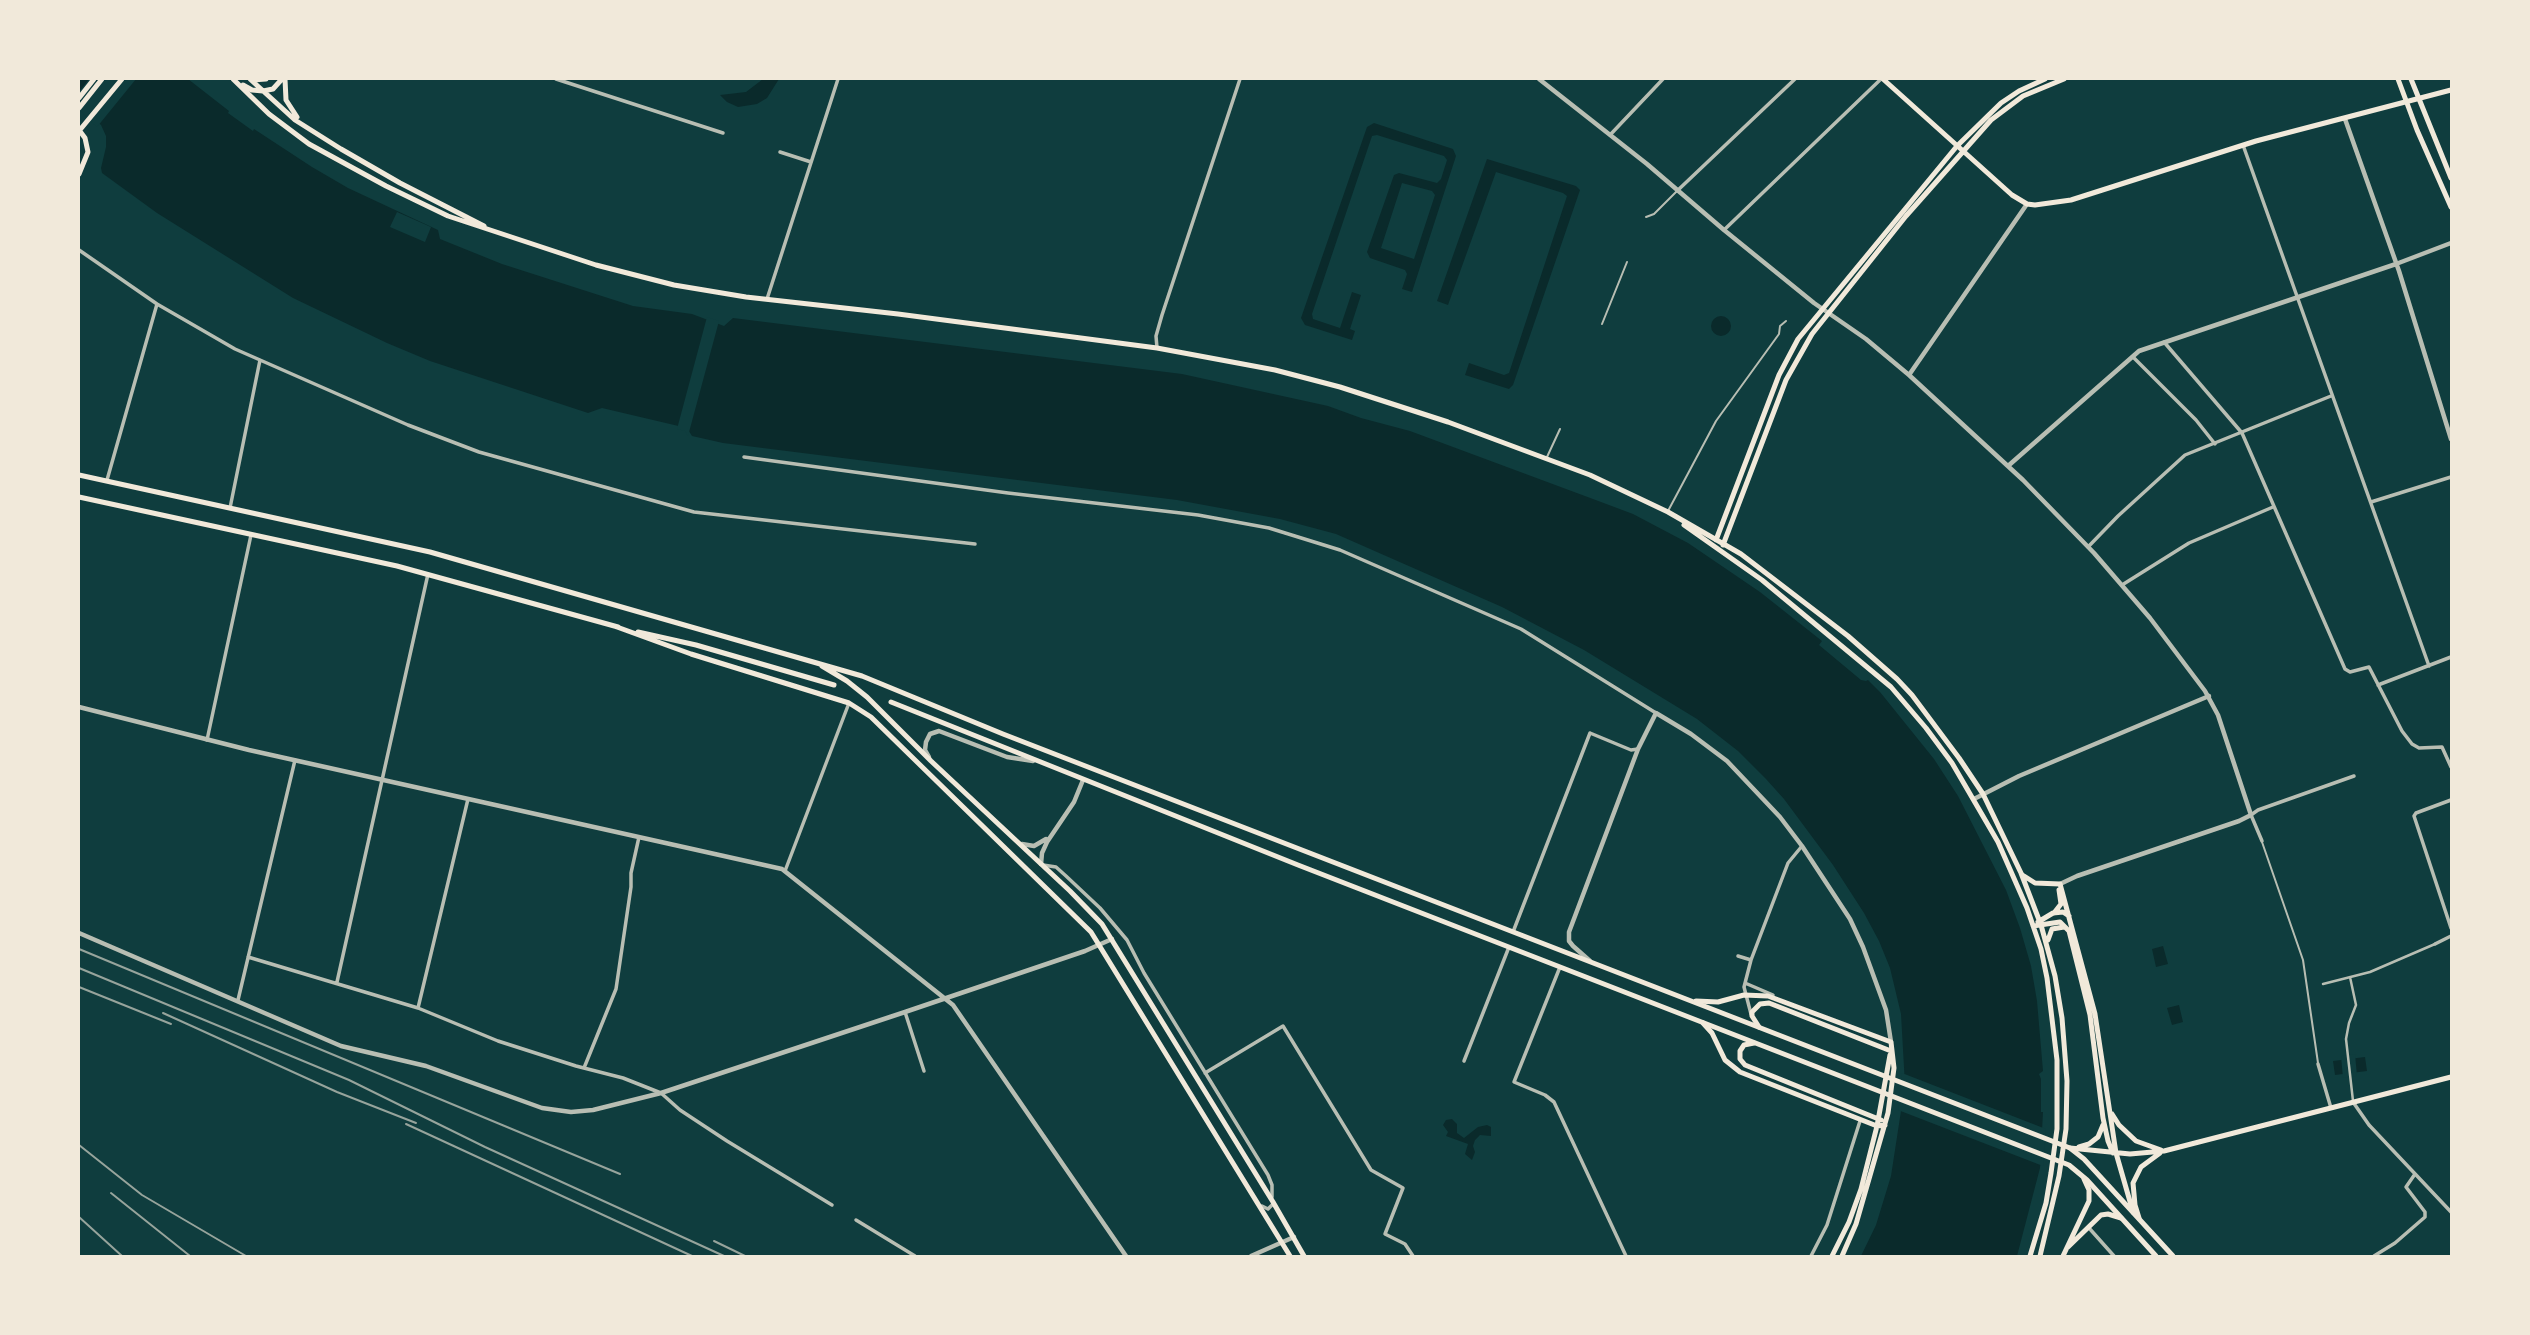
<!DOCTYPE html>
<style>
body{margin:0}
#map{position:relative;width:2530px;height:1335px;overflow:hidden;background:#0f3d3e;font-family:Lato,sans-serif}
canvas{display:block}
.frame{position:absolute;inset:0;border:80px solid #f1e9da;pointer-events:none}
</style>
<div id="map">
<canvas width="2530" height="1335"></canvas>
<div class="frame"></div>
</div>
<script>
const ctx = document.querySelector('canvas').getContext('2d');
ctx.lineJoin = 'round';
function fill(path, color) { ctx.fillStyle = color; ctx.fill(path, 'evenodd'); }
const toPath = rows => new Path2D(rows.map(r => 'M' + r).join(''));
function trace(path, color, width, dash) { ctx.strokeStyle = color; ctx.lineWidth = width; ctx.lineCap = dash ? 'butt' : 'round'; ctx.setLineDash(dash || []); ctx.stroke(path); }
const water = toPath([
 [79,79,188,79,229,111,228,113,253,131,254,129,312,167,348,188,438,230,440,239,502,264,633,306,692,314,724,326,733,318,1182,374,1328,406,1361,418,1410,431,1593,499,1633,514,1688,543,1760,592,1822,641,1819,645,1861,680,1866,681,1868,680,1880,692,1934,759,1958,796,2006,890,2020,928,2031,966,2037,1001,2043,1071,2039,1074,2041,1079,2041,1112,2043,1112,2040,1168,2017,1256,1861,1256,1876,1225,1891,1176,1905,1085,1901,1014,1890,968,1879,941,1864,913,1833,865,1784,799,1766,779,1738,751,1697,719,1584,650,1502,607,1336,534,1280,519,1177,500,723,443,692,436,687,428,602,408,588,413,430,361,387,343,293,298,157,213,102,173,101,168,106,147,106,136,101,125,79,105],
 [763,79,779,79,767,98,757,104,738,107,727,102,720,95,746,92],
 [1374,123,1453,149,1456,156,1412,292,1402,289,1407,274,1405,270,1370,258,1367,252,1394,175,1399,173,1437,183,1441,179,1447,160,1444,156,1377,135,1372,136,1312,314,1313,319,1340,328,1352,292,1361,295,1350,329,1355,331,1352,340,1305,325,1301,318,1367,127],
 [1402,183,1432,191,1435,195,1414,259,1381,248],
 [1487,159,1576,186,1580,190,1513,385,1509,389,1465,375,1469,363,1504,375,1509,373,1567,196,1563,193,1496,172,1448,305,1437,301],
 '1711 326a10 10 0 1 1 20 0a10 10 0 1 1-20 0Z',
 [2163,946,2168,964,2156,967,2152,949],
 [2179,1005,2183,1022,2172,1025,2167,1008],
 [2365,1057,2367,1071,2335,1075,2333,1061],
 [1452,1119,1457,1124,1457,1133,1464,1138,1478,1127,1487,1125,1491,1127,1491,1136,1480,1135,1475,1140,1473,1146,1475,1152,1472,1160,1465,1154,1468,1144,1446,1136,1448,1132,1443,1125,1446,1120]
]);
const pier = toPath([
 [89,79,136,79,97,127,79,110,79,92],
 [397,212,431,227,425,242,390,227],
 [707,317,719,321,688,436,685,431,677,429],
 [2355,1054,2357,1076,2343,1078,2341,1056],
 [1902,1073,2046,1129,2043,1166,1898,1110]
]);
const service = toPath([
 [1646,217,1654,214,1676,192],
 [1602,324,1627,262],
 [1547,457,1560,429],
 [1668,511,1716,421,1779,334,1780,326,1786,321],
 [2262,842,2303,960,2318,1063]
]);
const pedestrian = toPath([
 [2350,977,2356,1005,2349,1023,2346,1039,2353,1101],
 [2323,984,2370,972,2435,944]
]);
const minor = toPath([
 [556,79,723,133],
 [1610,135,1663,79],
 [2243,145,2429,666],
 [780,152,811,162],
 [1677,191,1795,79],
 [1724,230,1881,79],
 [79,250,157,304,235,349,408,425,479,452,694,512,975,544],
 [767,299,838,79],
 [2164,342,2242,433,2345,669,2350,672,2369,667,2402,731,2412,744,2419,748,2442,747,2451,767],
 [1157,348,1156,336,1162,315,1240,79],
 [2133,357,2196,420,2215,444],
 [744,457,1008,493,1198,515,1269,528,1340,550,1521,629,1656,713],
 [107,480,157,304],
 [2371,502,2451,477],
 [230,508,260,360],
 [2088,547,2118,516,2185,455,2331,396],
 [2122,585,2189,543,2273,507],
 [2378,685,2451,657],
 [207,740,251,535],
 [2451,800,2416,813,2414,816,2451,928],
 [2262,841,2251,815,2258,810,2354,776],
 [1043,865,1056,867,1066,876,1100,908,1127,940,1144,973,1268,1175,1272,1185,1272,1197],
 [785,871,849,703],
 [1513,932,1590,733,1631,750,1638,749],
 [2435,944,2451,936],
 [1738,956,1751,960],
 [248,957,418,1008,498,1041,576,1066,623,1078,661,1093,680,1110,727,1141,832,1205],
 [1560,967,1514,1082,1545,1095,1554,1102,1626,1256],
 [337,982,428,574],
 [1745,983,1773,995],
 [238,1000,295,760],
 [418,1008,468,799],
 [905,1012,924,1071],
 [1751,1014,1744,987,1751,960,1788,863,1802,846],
 [1464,1061,1509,947],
 [2318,1064,2331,1108],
 [584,1068,616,989,631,887,631,873,639,837],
 [1205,1073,1283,1026,1371,1170,1403,1188,1385,1234,1405,1244,1413,1256],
 [2353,1102,2369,1125,2451,1212],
 [1262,1206,1268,1209,1273,1204],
 [856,1220,915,1256],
 [2089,1228,2114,1256],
 [1811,1256,1827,1225,1860,1121],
 [2374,1256,2395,1243,2425,1217,2425,1212,2406,1187,2415,1174]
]);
const tertiary = toPath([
 [1539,79,1647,164,1724,230,1814,303,1866,339,1909,375,2023,480,2094,553,2150,618,2205,691,2218,715,2251,815,2239,821,2077,876,2060,884],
 [2345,119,2399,271,2451,439],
 [1909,375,2027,204],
 [2008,466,2139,351,2396,264,2451,243],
 [79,707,249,750,782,869,953,1005,1126,1256],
 [929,757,925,750,926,742,930,734,939,731,1007,757,1033,761],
 [1974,799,2019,776,2209,696],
 [1022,844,1034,846,1046,839],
 [1041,864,1042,853,1047,842,1074,802,1083,780],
 [79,933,341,1046,426,1066,542,1108,571,1112,593,1110,661,1093,905,1012,1085,951,1112,939],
 [1590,961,1573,946,1569,941,1569,932,1638,749,1656,713,1691,734,1727,761,1780,817,1802,846,1850,919,1863,947,1886,1010,1891,1042],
 [1251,1256,1294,1237]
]);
const secondary = toPath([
 [233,79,269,114,309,144,386,186,448,216,596,265,674,285,746,297,898,314,1157,348,1275,370,1340,387,1448,422,1590,475,1668,512,1741,554,1848,636,1897,679,1912,695,1959,758,1983,794,2021,873,2041,925,2055,976,2062,1018,2067,1081,2066,1129,2059,1176,2040,1256],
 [250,79,295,120,341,149,400,183,484,226],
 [285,79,286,100,297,117],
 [1883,79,2012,195,2027,204,2035,205,2071,200,2256,141,2451,90],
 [252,80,266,79],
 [243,85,252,90,263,91,273,89,282,79],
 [79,98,94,79],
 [1684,525,1762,580,1891,687,1926,728,1952,763,1998,842,2027,908,2041,949,2047,978,2057,1060,2057,1129,2051,1173,2046,1203,2030,1256],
 [1716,540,1779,375,1798,339,1957,146,2001,103,2019,91,2045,79],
 [1723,545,1786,380,1812,334,1906,216,1991,120,2023,96,2064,79],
 [2024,876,2035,883,2060,884],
 [2060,884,2095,1014,2116,1153,2133,1212],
 [2054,913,2061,904,2059,890],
 [2038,922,2053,913,2063,912,2069,916],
 [2033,926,2060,922,2069,931,2090,1015,2103,1118,2108,1141,2113,1153],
 [2048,940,2052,929,2064,927],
 [1696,1001,1718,1002,1744,995,1768,996,1891,1042,1894,1068,1888,1113,1856,1224,1842,1256],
 [1703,1023,1712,1033,1725,1060,1740,1072,1877,1126,1885,1125],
 [1759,1027,1752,1016,1752,1012,1760,1004,1769,1003,1891,1051],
 [1754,1043,1744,1045,1740,1051,1740,1059,1745,1065,1881,1120],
 [2112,1114,2119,1125,2136,1141,2161,1150],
 [2079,1147,2089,1144,2098,1137,2103,1125],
 [2070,1148,2130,1154,2164,1151,2451,1077],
 [2139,1218,2135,1205,2133,1183,2141,1167,2160,1153],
 [2068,1247,2101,1215,2108,1214,2121,1218],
 [1832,1256,1849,1222,1861,1189,1877,1126,1890,1055],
 [2063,1256,2089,1201,2089,1190,2084,1179]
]);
const primary = toPath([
 [2398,79,2417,130,2451,207],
 [2411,79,2451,178],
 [79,108,102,79],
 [79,130,85,138,88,152,79,174],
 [79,131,122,79],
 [79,475,430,552,862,676,1003,734,2070,1148,2084,1159,2173,1256],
 [79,497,397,566,618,627],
 [617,627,691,654,849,703,871,717,1091,932,1290,1256],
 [638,632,696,645,834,685],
 [822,666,847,681,867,697,931,761,1070,891,1102,924,1273,1202,1304,1256],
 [891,702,1298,865,2069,1165,2087,1180,2156,1256]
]);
const rail = toPath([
 [79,949,620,1174],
 [79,968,349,1080,485,1147,724,1256],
 [79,987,171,1024],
 [163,1013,337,1092,416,1123],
 [406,1124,692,1256],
 [79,1145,142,1195,246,1256],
 [111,1193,190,1256],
 [79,1217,122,1256],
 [714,1241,745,1256]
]);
fill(water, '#0a2a2b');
fill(pier, '#0f3d3e');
trace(service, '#b8beb3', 2);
trace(pedestrian, '#b8beb3', 2.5);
trace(minor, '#b8beb3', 3.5);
trace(tertiary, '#b8beb3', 4.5);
trace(secondary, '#f1e9da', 5);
trace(primary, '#f1e9da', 5);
trace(rail, '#97a49c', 2);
</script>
